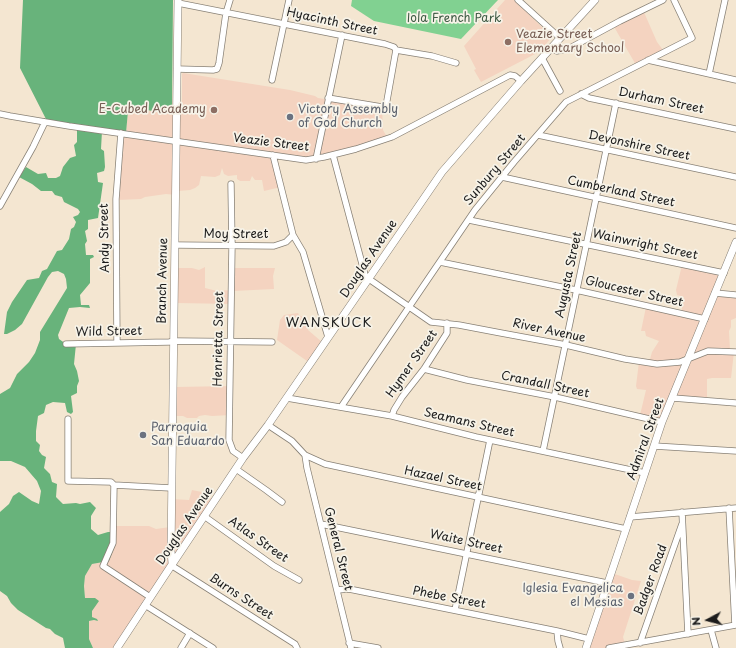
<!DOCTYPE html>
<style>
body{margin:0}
#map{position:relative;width:736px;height:648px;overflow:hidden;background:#f4e6d1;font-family:"Playpen Sans",sans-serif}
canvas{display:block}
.north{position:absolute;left:688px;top:600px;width:40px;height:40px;-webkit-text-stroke:3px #f7f3e8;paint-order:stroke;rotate:263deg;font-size:11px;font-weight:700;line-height:16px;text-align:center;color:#1c1c1c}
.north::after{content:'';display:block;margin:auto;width:14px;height:18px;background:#1c1c1c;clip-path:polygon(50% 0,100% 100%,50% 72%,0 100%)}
</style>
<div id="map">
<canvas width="736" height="648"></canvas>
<div class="north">N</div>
</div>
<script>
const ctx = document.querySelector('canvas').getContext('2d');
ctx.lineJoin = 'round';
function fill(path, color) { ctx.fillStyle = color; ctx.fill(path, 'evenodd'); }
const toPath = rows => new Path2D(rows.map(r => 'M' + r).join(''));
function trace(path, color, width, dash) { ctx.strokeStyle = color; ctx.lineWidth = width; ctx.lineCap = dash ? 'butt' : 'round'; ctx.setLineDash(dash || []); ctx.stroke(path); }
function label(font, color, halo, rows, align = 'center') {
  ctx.font = font + ' "Playpen Sans",sans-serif'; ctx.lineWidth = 3.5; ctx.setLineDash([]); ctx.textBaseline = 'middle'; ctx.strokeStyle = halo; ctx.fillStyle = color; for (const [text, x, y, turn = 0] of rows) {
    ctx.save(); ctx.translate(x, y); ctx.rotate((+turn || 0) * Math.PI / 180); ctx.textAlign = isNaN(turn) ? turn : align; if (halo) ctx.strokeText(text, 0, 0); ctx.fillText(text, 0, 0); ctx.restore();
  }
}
const built = toPath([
 [505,0,514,0,552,37,539,52,481,82,474,70,476,69,464,46],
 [643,10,657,42,663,50,636,65,613,25],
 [183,73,290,90,315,96,318,98,382,108,383,130,388,139,321,159,275,155,281,187,264,191,262,180,255,180,252,176,250,181,240,181,237,179,237,175,228,176,224,174,222,168,220,175,215,177,201,176,199,185,195,188,190,190,178,191,176,195,166,194,145,197,141,199,117,200,123,134,126,133,128,111,136,109,142,109,162,113,169,112,172,109,182,109,182,74],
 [682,265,722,272,718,291,736,295,736,318,731,320,731,327,729,331,730,350,734,352,731,378,712,378,707,379,707,400,674,398,665,421,640,415,646,390,637,389,636,386,639,362,649,363,652,352,659,341,646,336,645,331,641,331,646,307,681,313,684,297,677,295,676,290],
 [205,267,205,288,217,291,232,290,232,268,275,268,273,276,274,289,233,291,233,304,176,303,177,268,192,268,199,270],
 [298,313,299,315,305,318,308,330,322,342,307,361,277,340,280,320,284,315],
 [232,386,231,415,212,416,205,415,199,416,197,418,187,418,183,416,175,416,175,387],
 [192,490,202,492,214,500,118,648,93,648,89,639,89,621,94,620,97,621,92,617,92,611,85,599,84,586,85,576,92,564,109,561,115,526,149,526,156,529,170,527,171,499,189,500],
 [612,573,632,580,641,581,623,637,625,644,607,648,587,648]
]);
const green = toPath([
 [352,0,498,0,461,39,374,21,351,6]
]);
const forest = toPath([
 [23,0,173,0,172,109,169,112,162,113,142,109,129,110,128,111,126,133,102,131,101,149,104,151,105,167,104,171,97,173,98,182,103,183,98,218,88,220,88,229,85,231,87,241,85,244,86,255,93,255,94,257,90,259,90,283,80,295,81,305,89,305,90,308,80,307,69,308,58,335,59,339,66,344,76,344,74,364,77,371,79,381,77,386,77,393,71,396,73,412,71,414,67,412,65,403,53,402,46,405,44,413,38,416,36,431,36,441,40,445,39,451,42,455,46,457,44,468,50,474,52,482,57,484,56,497,63,504,76,503,80,504,90,502,96,508,91,516,91,529,98,535,108,532,115,532,115,545,109,561,92,564,85,576,84,586,85,598,95,598,99,601,92,611,92,617,97,619,98,621,94,620,89,621,89,639,93,648,65,648,63,638,55,634,50,629,46,628,18,610,11,603,7,596,0,591,0,512,9,504,13,496,19,492,32,501,39,504,41,491,37,481,25,467,11,461,0,461,0,394,10,388,17,374,29,362,35,353,40,340,40,332,67,288,66,279,64,274,58,271,52,272,48,277,22,324,15,330,7,334,4,334,7,312,12,302,27,280,39,278,42,271,47,269,57,251,62,250,69,239,71,229,74,227,76,222,73,217,78,215,80,212,78,209,64,202,62,197,55,195,52,191,41,191,32,184,19,177,26,167,38,174,46,173,48,178,56,178,60,176,63,167,70,158,76,156,74,145,77,142,77,128,47,121,20,68]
]);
const minor = toPath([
 [518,0,560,38],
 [178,3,385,44,394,47,396,50,432,56,456,63],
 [550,48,557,51,570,48,620,21,663,0],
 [542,58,560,91],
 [648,60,736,80],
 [177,69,213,70,217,69,219,63,226,13,230,0],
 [709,74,725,0],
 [272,80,289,0],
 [581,94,589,98,736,129],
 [328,98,382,107,386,106,396,50],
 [0,114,10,116,69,126,306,160,324,157,356,149,392,137,510,75,515,76,521,81],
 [538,135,736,177],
 [273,155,293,235,303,252,328,337],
 [333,155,365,275,369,279,431,322,459,325,501,333,566,345,625,359,657,364,680,362,708,351,736,352],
 [316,159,342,35],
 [502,177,736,228],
 [231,184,232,246,229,440,233,451,243,458],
 [0,206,33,147,45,122],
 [469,220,724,273],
 [175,245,274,246,286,242,293,235],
 [440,262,576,290,705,319],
 [715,293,736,295],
 [117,343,116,199,121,133],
 [66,344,169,342,178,341,272,342],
 [424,369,467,380,555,397,662,422],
 [287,398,392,416,476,437,645,473],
 [673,398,736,403],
 [341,407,475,210,514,162,566,102,692,38,674,0],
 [392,416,394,410,402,397,424,369,447,333,447,323],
 [68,419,68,481,111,482,114,485],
 [268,425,292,441,305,455,325,464,626,529],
 [654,446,736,451],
 [543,451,616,103],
 [305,455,307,468,351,648],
 [236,469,266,490,282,502],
 [114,485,113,543,103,566,150,597],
 [114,485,171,488],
 [729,508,735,625],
 [682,512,688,634],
 [204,516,274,566,299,580],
 [630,517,736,508],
 [321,524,607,583],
 [172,563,174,567,295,644,297,648],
 [337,590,349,589,557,631,589,639],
 [145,605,213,648],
 [455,610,490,440],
 [711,630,716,648],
 [557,631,558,641,560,648],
 [349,643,378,648],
 [640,643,682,524],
 [181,648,190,633],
 [609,648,736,625]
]);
const major = toPath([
 [172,563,171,551,178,0],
 [117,648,169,569,243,458,268,425,442,172,521,81,595,0],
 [586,648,662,422,736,242]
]);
const markers = [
 [508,42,4,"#8d6e63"],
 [214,110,4,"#8d6e63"],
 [290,117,4,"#6b7280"],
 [143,435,4,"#6b7280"],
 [631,596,4,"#6b7280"]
];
const parkNames = [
 ["Iola French Park",454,19]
];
const streetNames = [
 ["Hyacinth Street",332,22,12],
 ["Durham Street",661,101,12],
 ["Veazie Street",271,143,7],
 ["Devonshire Street",639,146,12],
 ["Sunbury Street",495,170,-50],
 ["Cumberland Street",621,192,12],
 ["Moy Street",236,235],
 ["Andy Street",105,238,-91],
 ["Wainwright Street",645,245,12],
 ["Douglas Avenue",369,259,-56],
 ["Augusta Street",569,275,-78],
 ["Branch Avenue",163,281,-89],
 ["Gloucester Street",634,292,13],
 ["River Avenue",549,331,12],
 ["Wild Street",109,332,-1],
 ["Henrietta Street",219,339,-89],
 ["Hymer Street",412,364,-55],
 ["Crandall Street",545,385,12],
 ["Seamans Street",469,423,13],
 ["Admiral Street",646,439,-70],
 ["Hazael Street",443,479,12],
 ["Douglas Avenue",185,526,-56],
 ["Atlas Street",258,540,35],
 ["Waite Street",466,542,12],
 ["General Street",338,549,76],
 ["Badger Road",651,580,-70],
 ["Burns Street",241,597,33],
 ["Phebe Street",449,598,11]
];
const educationNames = [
 ["Veazie Street",516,35],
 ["Elementary School",516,49],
 ["E-Cubed Academy",206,110,"right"]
];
const worshipNames = [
 ["Victory Assembly",298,110],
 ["of God Church",298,124],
 ["Parroquia",151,428],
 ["San Eduardo",151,442],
 ["Iglesia Evangelica",623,589,"right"],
 ["el Mesias",623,603,"right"]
];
const neighbourhoodNames = [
 ["WANSKUCK",329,323]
];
fill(built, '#f4d3c0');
fill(green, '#81d191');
fill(forest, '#68b37b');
trace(minor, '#888176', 7);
trace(major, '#888176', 8);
trace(minor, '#fff', 5.5);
trace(major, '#fff', 7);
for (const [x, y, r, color] of markers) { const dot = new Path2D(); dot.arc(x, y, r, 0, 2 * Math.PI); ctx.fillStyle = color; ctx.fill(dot); trace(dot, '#f7f3e8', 1.5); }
label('12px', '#3f5b45', '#f7f3e8', parkNames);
label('12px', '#1c1c1c', '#f7f3e8', streetNames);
label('12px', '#785e54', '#f7f3e8', educationNames, 'left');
label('12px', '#5b616d', '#f7f3e8', worshipNames, 'left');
ctx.letterSpacing = '1px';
label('13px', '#1c1c1c', '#f7f3e8', neighbourhoodNames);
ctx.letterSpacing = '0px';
</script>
